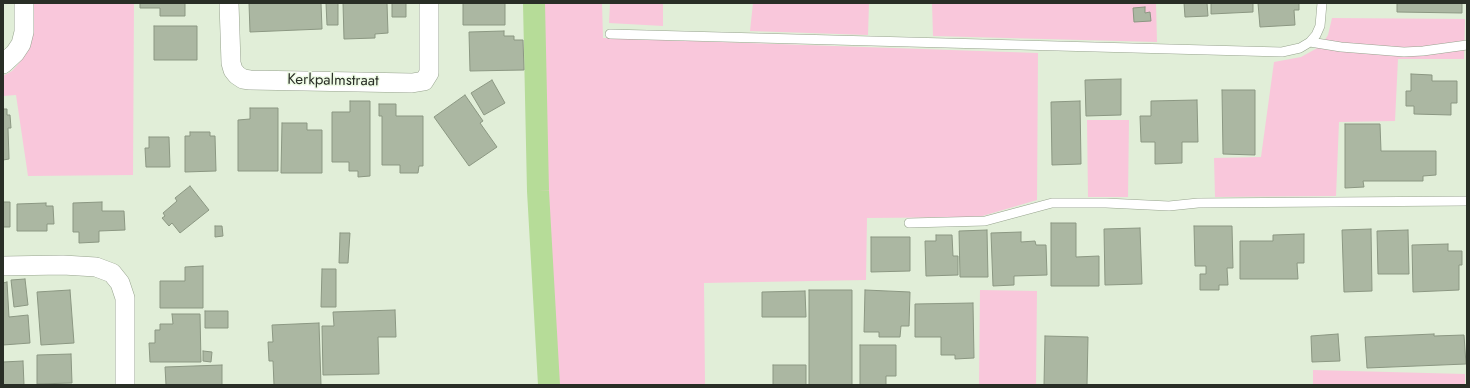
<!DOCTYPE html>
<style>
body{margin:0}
#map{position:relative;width:1470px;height:388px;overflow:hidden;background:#e1eed8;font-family:Jost,sans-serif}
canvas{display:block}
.frame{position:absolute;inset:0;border:4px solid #292e26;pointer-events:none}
</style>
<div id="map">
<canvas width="1470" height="388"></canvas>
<div class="frame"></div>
</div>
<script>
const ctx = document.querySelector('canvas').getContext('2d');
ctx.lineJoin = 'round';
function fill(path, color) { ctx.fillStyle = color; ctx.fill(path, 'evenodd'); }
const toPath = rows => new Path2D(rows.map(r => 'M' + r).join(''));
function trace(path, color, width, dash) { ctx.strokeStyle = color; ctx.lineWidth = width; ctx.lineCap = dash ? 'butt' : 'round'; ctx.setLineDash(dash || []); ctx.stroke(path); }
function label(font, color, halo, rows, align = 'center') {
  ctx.font = font + ' Jost,sans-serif'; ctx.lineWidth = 3; ctx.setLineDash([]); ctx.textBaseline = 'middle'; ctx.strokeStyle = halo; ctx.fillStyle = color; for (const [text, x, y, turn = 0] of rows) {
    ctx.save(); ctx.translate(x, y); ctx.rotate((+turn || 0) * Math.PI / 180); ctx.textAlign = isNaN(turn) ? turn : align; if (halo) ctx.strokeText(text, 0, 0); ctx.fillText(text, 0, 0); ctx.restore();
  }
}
const green = toPath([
 [33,3,134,3,133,175,28,176,16,95,3,96,3,76,12,71,20,62,28,48],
 [534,3,602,3,603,38,1038,53,1037,200,979,217,867,218,866,280,704,283,705,385,549,385,538,191],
 [610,3,663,3,663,26,609,23],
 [753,3,869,3,868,35,750,31],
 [932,3,1156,3,1157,42,933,36],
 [1332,18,1465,19,1464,59,1398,59,1395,121,1339,122,1336,196,1215,197,1214,158,1261,157,1274,62,1301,57,1321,46,1328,35],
 [1087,120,1129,120,1128,197,1088,197],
 [980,290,1037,291,1036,385,979,385],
 [1313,370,1465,374,1465,385,1313,385]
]);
const canal = toPath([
 [534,3,538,191,549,385]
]);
const building = toPath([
 [140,3,185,3,185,16,160,16,160,8,140,8,140,3],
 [249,3,321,3,322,29,250,32,249,3],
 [326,3,338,3,338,25,327,25,326,3],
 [343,3,387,3,388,33,375,34,375,38,344,39,343,3],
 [392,3,406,3,406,17,392,17,392,3],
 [463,3,505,3,505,25,463,25,463,3],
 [1184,3,1207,3,1208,16,1185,17,1184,3],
 [1211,3,1253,3,1253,12,1211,14,1211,3],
 [1258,3,1299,3,1299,10,1294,10,1295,25,1260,27,1258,3],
 [1397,3,1462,3,1462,13,1397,12,1397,3],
 [1145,7,1145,13,1150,12,1151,21,1134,22,1133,8,1145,7],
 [154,26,197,26,197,60,154,60,154,26],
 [504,31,504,36,514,36,514,40,523,40,524,70,470,71,469,32,504,31],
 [1411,74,1432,75,1432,81,1457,81,1457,103,1451,103,1451,115,1414,114,1414,106,1406,106,1406,91,1411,91,1411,74],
 [1121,79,1121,115,1086,116,1085,80,1121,79],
 [492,80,505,103,484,115,471,93,492,80],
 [1222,90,1255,90,1255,155,1223,154,1222,90],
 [465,95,483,121,480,123,497,147,469,166,434,117,465,95],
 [1197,100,1198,142,1182,142,1182,163,1155,164,1155,142,1141,142,1140,116,1151,116,1151,101,1197,100],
 [350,101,370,101,370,176,358,177,358,171,349,171,349,162,332,162,332,112,350,112,350,101],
 [1080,101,1081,164,1052,165,1051,102,1080,101],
 [379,104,396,104,396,116,423,116,423,166,419,166,418,173,400,173,400,165,382,165,382,116,379,116,379,104],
 [250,108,278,108,278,171,238,171,238,120,250,119,250,108],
 [3,109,7,109,7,115,10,115,11,128,8,128,9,159,3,160,3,109],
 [282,123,307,123,307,130,322,130,322,173,281,173,282,123],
 [1345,124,1380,124,1381,151,1436,151,1436,175,1423,176,1423,181,1363,181,1364,187,1345,188,1345,124],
 [190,132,210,132,210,136,215,136,216,171,185,172,185,136,190,136,190,132],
 [149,137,169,137,170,167,146,167,145,148,149,148,149,137],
 [190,186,209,210,180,233,172,223,169,226,162,218,165,216,163,213,177,201,175,198,190,186],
 [3,202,10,202,10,227,3,227,3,202],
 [102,202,102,211,124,211,125,230,99,231,99,242,79,243,79,232,73,232,73,203,102,202],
 [46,203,46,206,53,206,54,224,47,224,47,231,17,231,17,204,46,203],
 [1051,223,1076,223,1076,257,1099,256,1099,286,1051,286,1051,223],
 [215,226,222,226,223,236,215,237,215,226],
 [1194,226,1232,226,1233,268,1227,268,1228,285,1219,285,1219,290,1200,290,1200,274,1206,274,1206,266,1195,266,1194,226],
 [1140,228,1142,284,1105,285,1104,229,1140,228],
 [1371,229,1372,291,1344,292,1342,230,1371,229],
 [987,230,988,277,960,277,959,231,987,230],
 [1408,230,1409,274,1378,274,1377,231,1408,230],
 [1021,232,1021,242,1035,241,1036,245,1046,245,1047,275,1014,276,1014,285,993,286,991,233,1021,232],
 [340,233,350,233,348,263,339,263,340,233],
 [1304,234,1304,263,1297,263,1298,279,1240,279,1240,241,1273,241,1273,235,1304,234],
 [936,235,952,235,953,256,958,256,958,275,926,276,925,241,936,241,936,235],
 [871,237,910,237,910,271,871,272,871,237],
 [1448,244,1448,251,1462,251,1462,265,1459,265,1459,290,1413,292,1412,245,1448,244],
 [203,266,203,308,160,308,160,281,185,281,185,267,203,266],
 [322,269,336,269,336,307,321,307,322,269],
 [25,279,28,305,14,307,11,280,25,279],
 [7,282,9,317,28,315,30,343,3,345,3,283,7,282],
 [70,290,74,343,41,345,37,292,70,290],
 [809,290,852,290,852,385,809,385,809,290],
 [865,290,910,292,909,326,901,326,900,337,879,337,879,332,864,332,865,290],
 [805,291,806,317,762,317,762,292,805,291],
 [973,303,974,358,955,359,955,355,941,355,941,337,915,337,915,304,973,303],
 [395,310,396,337,378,337,379,374,323,375,322,326,334,326,333,312,395,310],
 [205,311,228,311,228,328,205,328,205,311],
 [172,314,200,314,201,362,150,362,149,343,155,343,155,330,160,330,160,324,173,324,172,314],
 [319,323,321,385,274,385,273,361,269,361,268,342,273,342,272,325,319,323],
 [1338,334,1340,361,1312,362,1311,336,1338,334],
 [1434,334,1434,336,1464,335,1466,364,1367,368,1365,337,1434,334],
 [1045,336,1088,337,1087,385,1044,385,1045,336],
 [860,345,896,345,896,376,886,376,886,385,860,385,860,345],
 [203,351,212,352,211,362,203,361,203,351],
 [71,354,72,383,37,384,37,355,71,354],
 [23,361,24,385,3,385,3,362,23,361],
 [222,365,222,385,166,385,165,367,222,365],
 [773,365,806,365,806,385,773,385,773,365]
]);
const lane = toPath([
 [610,34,1282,52,1300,48,1310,42,1316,35,1320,26,1322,3],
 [1310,42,1341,47,1404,52,1423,51,1467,45],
 [909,223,985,221,1052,203,1106,203,1169,206,1198,203,1467,201]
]);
const street = toPath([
 [229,3,231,63,233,70,237,75,243,79,250,80,412,83,424,81,429,73,429,3],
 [3,64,15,53,21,44,24,32,24,3],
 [3,266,63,265,96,267,112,273,120,283,125,298,125,385]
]);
const streetNames = [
 ["Kerkpalmstraat",333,81,1]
];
fill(green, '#f9c7db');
trace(canal, '#b6dc98', 22);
fill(building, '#abb7a2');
trace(building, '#8b9782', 1);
trace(lane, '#97a38e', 10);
trace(street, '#97a38e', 20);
trace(lane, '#fff', 9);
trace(street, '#fff', 19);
label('15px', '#292e26', '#eefbe5', streetNames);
</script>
